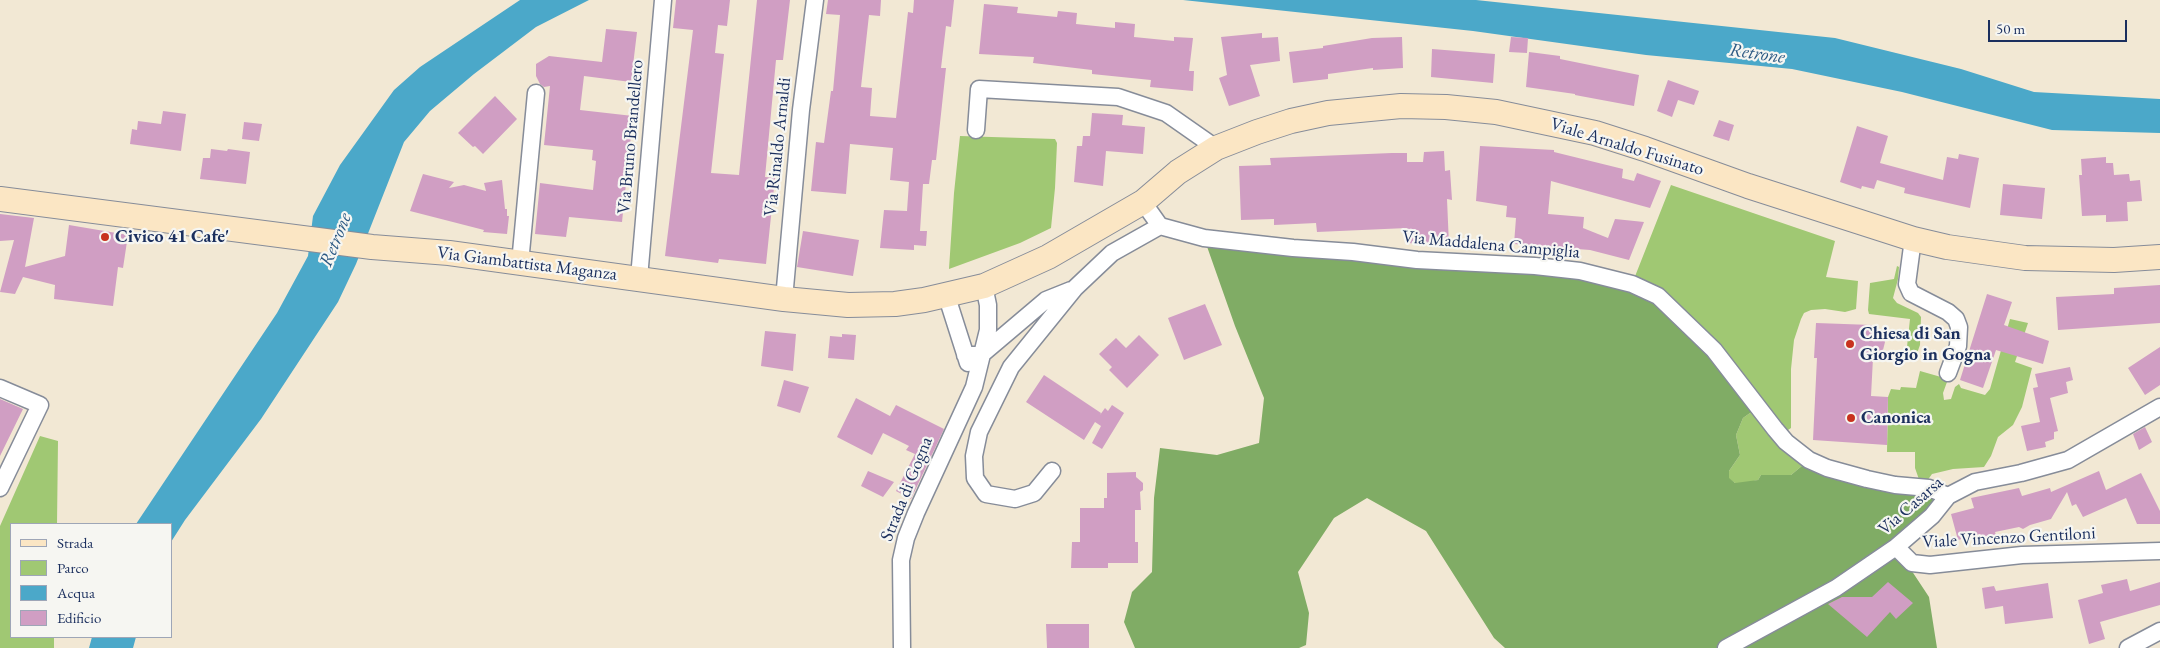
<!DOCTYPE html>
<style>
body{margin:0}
#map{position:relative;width:2160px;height:648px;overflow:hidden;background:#f2e8d4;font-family:"EB Garamond",serif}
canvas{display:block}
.legend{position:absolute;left:10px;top:523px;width:162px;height:115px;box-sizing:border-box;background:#f6f6f2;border:1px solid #9ea6b7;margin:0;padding:6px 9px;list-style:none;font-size:15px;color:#1b2f5e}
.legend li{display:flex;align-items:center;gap:10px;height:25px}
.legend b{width:25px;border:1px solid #9ea6b7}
.scale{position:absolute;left:1988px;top:20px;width:139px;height:22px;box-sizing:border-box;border:2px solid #1b2f5e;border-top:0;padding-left:6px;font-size:15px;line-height:18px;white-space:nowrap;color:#1b2f5e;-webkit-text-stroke:4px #f6f6f2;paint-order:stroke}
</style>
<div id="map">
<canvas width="2160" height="648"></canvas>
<ul class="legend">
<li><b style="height:6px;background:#fbe6c4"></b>Strada</li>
<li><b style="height:14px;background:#a0c873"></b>Parco</li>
<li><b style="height:14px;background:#4ba8c9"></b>Acqua</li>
<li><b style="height:14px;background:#d09ec3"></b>Edificio</li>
</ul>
<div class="scale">50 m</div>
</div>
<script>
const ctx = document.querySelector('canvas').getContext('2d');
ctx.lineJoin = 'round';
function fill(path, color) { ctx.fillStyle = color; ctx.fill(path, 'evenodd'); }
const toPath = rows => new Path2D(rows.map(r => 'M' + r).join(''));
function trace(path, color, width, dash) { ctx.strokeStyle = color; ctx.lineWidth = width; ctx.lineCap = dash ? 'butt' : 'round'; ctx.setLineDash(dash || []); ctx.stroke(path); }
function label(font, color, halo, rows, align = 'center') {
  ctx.font = font + ' "EB Garamond",serif'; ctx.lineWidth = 4.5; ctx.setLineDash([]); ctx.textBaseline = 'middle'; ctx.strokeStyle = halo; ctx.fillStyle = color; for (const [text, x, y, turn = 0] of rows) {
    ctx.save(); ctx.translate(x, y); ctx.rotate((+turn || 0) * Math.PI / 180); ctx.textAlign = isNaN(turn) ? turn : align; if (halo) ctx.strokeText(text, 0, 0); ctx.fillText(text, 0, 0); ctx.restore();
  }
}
const green = toPath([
 [960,136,1055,139,1057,143,1055,188,1051,228,1020,243,949,269,954,193],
 [1671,185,1835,241,1826,277,1858,281,1856,309,1845,312,1825,309,1811,310,1804,313,1801,319,1794,340,1791,369,1791,428,1785,432,1809,460,1791,475,1761,475,1758,480,1745,483,1735,483,1729,479,1729,471,1740,455,1736,435,1743,418,1750,413,1632,284],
 [1897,266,1899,267,1898,279,1893,298,1897,303,1918,313,1921,317,1920,345,1916,356,1906,356,1910,319,1869,314,1868,310,1870,283,1894,279],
 [2010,319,2028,323,2015,362,2032,368,2022,407,2013,425,1998,437,1991,456,1984,467,1953,469,1932,474,1922,488,1915,468,1915,452,1887,452,1888,397,1891,389,1900,390,1901,387,1916,388,1920,371,1941,377,1947,382,1943,393,1944,400,1951,399,1955,387,1959,384,1961,388,1985,395,1990,389],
 [40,436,58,441,57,524,11,524,11,637,54,637,54,648,0,648,0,526]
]);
const forest = toPath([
 [1204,238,1535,266,1658,296,1756,405,1750,413,1743,418,1736,435,1740,455,1729,471,1729,478,1735,483,1758,480,1761,475,1791,475,1809,460,1948,496,1896,547,1929,597,1937,648,1505,648,1494,638,1426,531,1367,498,1334,518,1298,572,1309,613,1306,645,1299,648,1135,648,1124,622,1132,592,1152,572,1154,498,1160,448,1217,455,1259,443,1264,398,1235,326]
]);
const water = toPath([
 [520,0,589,0,536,27,474,74,430,111,404,142,356,264,338,302,261,419,185,520,171,542,171,524,136,524,277,313,308,256,313,216,340,165,394,90,420,67],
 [1183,0,1476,0,1835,38,1961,69,2034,92,2160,99,2160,133,2052,130,1902,92,1792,69,1646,55,1473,31],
 [92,637,136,637,133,648,89,648]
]);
const building = toPath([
 [676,0,730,0,727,26,718,25,715,53,724,54,711,173,739,175,757,0,790,0,783,60,776,60,765,177,775,178,766,264,719,259,718,263,665,256,693,30,673,28],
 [828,0,881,0,880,16,869,15,861,87,872,88,870,116,896,118,908,12,913,13,914,0,954,0,951,27,946,26,941,68,946,68,936,160,932,160,929,184,923,184,920,231,927,231,926,246,914,245,914,250,880,248,884,210,907,211,909,182,890,180,893,148,850,144,846,194,811,191,816,142,824,143,831,91,833,91,840,15,826,14],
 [984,4,1018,7,1017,13,1057,17,1058,11,1077,13,1076,24,1115,28,1115,22,1135,24,1134,37,1174,41,1174,37,1193,38,1189,71,1194,71,1193,91,1150,87,1151,80,1092,74,1092,70,1033,63,1034,57,979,54],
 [606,29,637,32,631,82,584,76,580,110,633,116,622,222,569,217,566,237,535,234,540,183,593,190,596,161,592,160,593,150,544,145,550,86,544,87,540,84,536,76,536,64,549,56,602,62],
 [1262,33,1262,38,1278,37,1280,61,1250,65,1260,96,1229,106,1219,78,1227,75,1221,37],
 [1402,37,1403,68,1373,70,1373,68,1328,74,1328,79,1293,83,1289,52,1323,48,1323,46,1372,38],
 [1511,37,1528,38,1527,53,1509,52],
 [1432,49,1495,54,1493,83,1431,77],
 [1529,52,1560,56,1560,59,1639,75,1634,106,1575,95,1575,94,1526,87],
 [1668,80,1699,91,1694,105,1678,100,1672,117,1657,111],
 [495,96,517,119,483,154,475,146,473,147,458,133],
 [163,111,186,114,181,151,130,144,132,129,137,130,138,121,161,124],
 [1092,113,1123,115,1122,125,1145,127,1143,154,1106,151,1103,186,1074,182,1077,146,1082,146,1083,136,1090,136],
 [1719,120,1734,125,1729,141,1713,136],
 [244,122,262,124,259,141,242,139],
 [1857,126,1888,136,1880,163,1943,180,1947,157,1958,159,1959,154,1979,158,1970,208,1904,193,1905,188,1877,180,1874,189,1862,186,1861,189,1840,182],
 [1480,146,1554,150,1554,152,1623,169,1622,178,1634,181,1637,173,1661,181,1650,208,1551,181,1548,214,1584,217,1583,228,1608,238,1615,219,1644,222,1629,260,1590,250,1514,244,1516,218,1506,217,1507,206,1476,201],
 [211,149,227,151,228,149,250,152,246,184,200,179,203,158,210,158],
 [1444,151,1445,171,1450,170,1452,200,1447,199,1449,245,1406,243,1407,228,1317,232,1316,223,1274,225,1274,219,1241,220,1239,166,1271,165,1270,158,1392,153,1407,153,1407,162,1423,162,1424,152],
 [2106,157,2106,163,2113,163,2114,175,2129,174,2130,181,2140,180,2142,201,2127,202,2128,221,2106,222,2106,215,2082,216,2079,175,2082,175,2081,159],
 [423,174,454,182,449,188,464,185,486,191,484,183,502,180,505,209,507,209,507,216,509,216,507,234,483,232,484,230,410,211],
 [2003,184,2045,188,2042,219,2000,215],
 [0,214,34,218,25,267,65,256,69,225,128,235,123,268,118,267,113,306,54,299,55,285,23,277,15,294,0,292,14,240,0,241],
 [803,231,859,240,853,276,797,267],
 [2160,285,2160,323,2058,330,2056,297,2114,294,2114,288],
 [1987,294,2012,302,2004,325,2049,341,2043,364,1996,350,1983,388,1960,380],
 [1205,304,1222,345,1184,360,1168,318],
 [1816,323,1872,325,1883,338,1885,342,1883,350,1873,358,1871,396,1888,397,1887,445,1813,440,1817,358,1814,358],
 [765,331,796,334,793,371,761,366],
 [842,334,856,335,854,360,828,358,830,336,842,337],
 [1139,335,1159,355,1127,388,1109,370,1112,367,1099,354,1116,338,1126,348],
 [2160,347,2160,385,2145,395,2128,368],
 [2070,367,2073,380,2066,382,2068,393,2050,398,2058,431,2054,432,2054,439,2045,442,2046,447,2027,451,2021,426,2040,422,2033,388,2038,387,2035,374],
 [1044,375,1101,413,1100,415,1105,408,1108,411,1112,405,1124,413,1102,449,1092,443,1101,426,1095,422,1084,440,1026,402],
 [784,380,809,387,800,413,777,406],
 [856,398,890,416,896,405,944,429,911,499,896,491,915,454,906,450,909,446,883,433,872,455,837,437],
 [0,399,23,409,0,456],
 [2145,427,2152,442,2139,450,2133,434],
 [868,471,894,482,883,497,861,486],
 [2099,471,2106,490,2141,473,2160,511,2160,524,2137,524,2126,498,2083,517,2076,504,2072,506,2067,492,2051,519,2030,525,2023,529,2019,527,1995,532,1996,535,1981,539,1980,534,1958,540,1951,514,1974,508,1971,498,2019,488,2022,496,2050,488,2051,492],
 [1136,472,1136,477,1143,483,1143,490,1140,492,1141,510,1135,510,1135,542,1138,542,1138,563,1108,563,1108,568,1071,568,1072,542,1080,542,1080,508,1104,508,1104,498,1107,498,1107,473],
 [2127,579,2130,591,2160,582,2160,605,2100,622,2105,639,2089,644,2078,600,2103,593,2101,585],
 [1888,582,1913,603,1896,619,1890,612,1867,637,1828,604,1842,597,1872,597],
 [2048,583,2053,618,2005,624,2003,606,1985,609,1982,588,1994,586,1996,591],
 [1046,624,1089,624,1089,648,1047,648]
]);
const street = toPath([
 [976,130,979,89,1118,97,1166,113,1216,148],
 [1160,226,1204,238,1293,248,1353,252,1417,260,1535,266,1580,271,1632,284,1658,296,1714,350,1775,429,1786,442,1809,460,1827,468,1867,479,1895,485,1929,488,1948,496],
 [1913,239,1907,284,1911,293,1948,312,1956,319,1959,327,1958,346,1948,373],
 [520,263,536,93],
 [639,278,663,0],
 [946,294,968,363],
 [784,299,801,110,815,0],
 [965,355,981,355,1046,300,1071,290],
 [0,388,40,405,0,488],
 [1052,471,1034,493,1015,499,986,494,975,478,974,456,979,432,1011,367,1075,288,1112,253,1160,226,1143,202],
 [1896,547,1912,563,1930,565,2022,555,2160,551],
 [902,648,901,560,906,538,916,513,974,387,988,330,988,305,984,286],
 [1726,648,1836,588,1896,547,1932,516,1948,496,1975,482,2021,473,2068,460,2160,407],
 [2128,648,2160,631]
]);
const secondary = toPath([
 [0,199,372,247,449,253,784,299,848,305,895,304,924,300,984,286,1048,257,1143,202,1178,172,1216,148,1257,132,1291,121,1328,113,1401,106,1446,107,1496,112,1595,133,1645,149,1748,186,1913,239,1947,247,2025,258,2114,260,2160,257]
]);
const markers = [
 [105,237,5,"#c8321e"],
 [1850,344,5,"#c8321e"],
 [1851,418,5,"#c8321e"]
];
const streetNames = [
 ["Via Bruno Brandellero",631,137,-85],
 ["Via Rinaldo Arnaldi",778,147,-84],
 ["Viale Arnaldo Fusinato",1627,147,17],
 ["Via Maddalena Campiglia",1491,245,5],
 ["Via Giambattista Maganza",527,264,7],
 ["Strada di Gogna",907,489,-68],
 ["Via Casarsa",1911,506,-41],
 ["Viale Vincenzo Gentiloni",2009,538,-3]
];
const poiNames = [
 ["Civico 41 Cafe'",115,237],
 ["Chiesa di San",1860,334],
 ["Giorgio in Gogna",1860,355],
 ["Canonica",1861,418]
];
const waterNames = [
 ["Retrone",1757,54,8],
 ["Retrone",336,240,-68]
];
fill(green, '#a0c873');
fill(forest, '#80ac65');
fill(water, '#4ba8c9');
fill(building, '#d09ec3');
trace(street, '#868c99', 19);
trace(secondary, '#868c99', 26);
trace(street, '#fff', 16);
trace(secondary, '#fbe6c4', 24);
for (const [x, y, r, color] of markers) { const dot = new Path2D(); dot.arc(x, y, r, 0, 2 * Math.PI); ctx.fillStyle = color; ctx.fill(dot); trace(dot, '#f6f6f2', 2); }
label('18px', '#1b2f5e', '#f6f6f2', streetNames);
label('bold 18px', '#1b2f5e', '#f6f6f2', poiNames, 'left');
label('italic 19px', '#2c5983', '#f6f6f2', waterNames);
</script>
